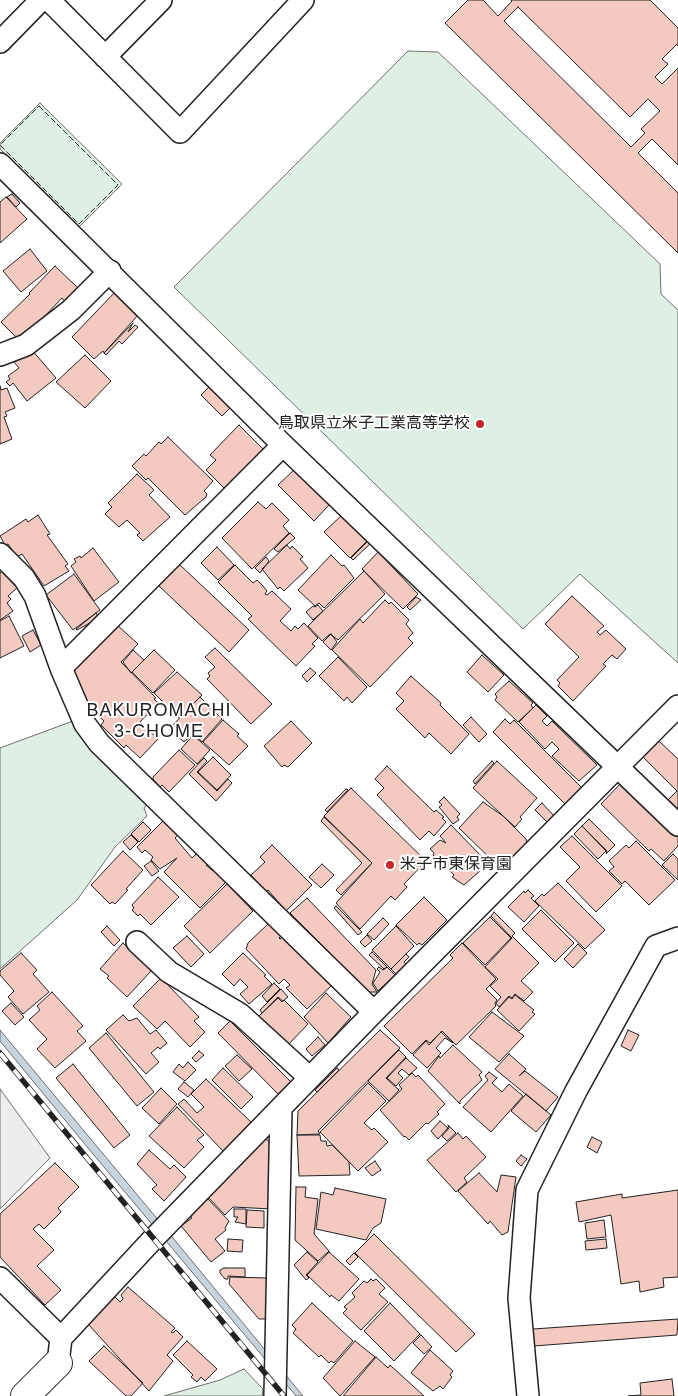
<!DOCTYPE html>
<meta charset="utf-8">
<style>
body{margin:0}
canvas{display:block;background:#fff}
</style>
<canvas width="678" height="1396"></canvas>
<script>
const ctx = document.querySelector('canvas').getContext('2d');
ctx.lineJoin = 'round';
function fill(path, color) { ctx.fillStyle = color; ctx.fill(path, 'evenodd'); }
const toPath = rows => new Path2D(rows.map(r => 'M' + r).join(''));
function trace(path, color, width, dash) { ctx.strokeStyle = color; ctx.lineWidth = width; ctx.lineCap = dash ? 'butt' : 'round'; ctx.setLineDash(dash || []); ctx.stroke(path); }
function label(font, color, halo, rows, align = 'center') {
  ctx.font = font + ' Helvetica,"Noto Sans JP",sans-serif'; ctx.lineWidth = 4; ctx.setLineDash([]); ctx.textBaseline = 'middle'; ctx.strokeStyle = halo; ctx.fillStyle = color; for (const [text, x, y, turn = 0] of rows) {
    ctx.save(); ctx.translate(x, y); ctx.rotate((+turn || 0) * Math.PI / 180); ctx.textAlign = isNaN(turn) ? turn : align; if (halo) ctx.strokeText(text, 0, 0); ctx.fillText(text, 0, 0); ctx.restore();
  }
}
const green = toPath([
 [408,51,438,52,660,264,661,294,678,310,678,663,580,574,523,629,174,287,408,51],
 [40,103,122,184,79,227,0,149,0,143,40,103],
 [73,721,82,738,147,804,144,808,147,816,115,847,77,900,0,969,0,748,73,721],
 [244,1369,263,1389,262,1396,164,1396,220,1380,244,1369]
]);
const parking = toPath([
 [0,1089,50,1158,0,1209,0,1089]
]);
const water = toPath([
 [0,1030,159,1221,303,1396,296,1396,88,1148,0,1041,0,1030]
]);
const building = toPath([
 [468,0,483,0,498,16,512,1,511,0,650,0,678,28,678,46,677,44,662,59,668,64,655,77,662,84,678,68,678,165,652,139,638,153,678,193,678,253,445,23,468,0],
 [518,7,630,117,648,99,660,111,641,129,645,133,631,147,504,21,518,7],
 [12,194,20,203,16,207,7,197,12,194],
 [6,197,27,219,0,243,0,202,6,197],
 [30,249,47,271,21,292,3,271,30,249],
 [55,266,78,288,65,302,62,298,24,338,21,335,17,338,1,322,30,294,29,293,55,266],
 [116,291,139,314,104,353,103,351,94,359,72,337,116,291],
 [133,323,128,332,135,325,138,327,122,344,119,341,106,355,104,353,133,323],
 [31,349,56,378,27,401,13,383,10,386,6,382,10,379,8,376,19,368,14,362,31,349],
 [85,355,111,381,85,408,56,382,85,355],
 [211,385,232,406,222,416,201,395,211,385],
 [0,386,1,390,7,388,15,408,5,412,7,416,4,417,12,439,0,444,0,386],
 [239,425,264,450,225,489,206,470,216,460,210,455,239,425],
 [168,437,213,481,204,491,207,494,206,497,185,515,148,478,146,480,132,466,144,454,146,456,159,442,161,444,168,437],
 [294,470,327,501,326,502,329,505,314,521,278,485,294,470],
 [137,474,154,490,149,495,170,517,143,541,137,535,140,533,127,520,119,527,105,514,112,507,108,503,137,474],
 [258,502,266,509,272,503,289,520,283,526,289,533,252,569,222,538,258,502],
 [343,514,368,540,350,558,324,532,343,514],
 [38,515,50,534,47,535,68,564,65,566,69,571,44,586,22,554,17,557,8,544,5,545,0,536,26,519,28,522,38,515],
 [290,533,295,538,278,552,274,549,290,533],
 [368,541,371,543,353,560,351,558,368,541],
 [287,545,290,549,292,546,303,557,300,559,308,568,284,591,280,587,278,589,262,569,287,545],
 [217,547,234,565,218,580,201,563,217,547],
 [93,548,119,582,94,601,71,566,76,562,74,559,80,556,81,558,93,548],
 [378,552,418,594,403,609,362,569,378,552],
 [331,555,342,566,344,565,354,578,324,608,319,603,315,606,298,590,331,555],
 [266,557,269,561,260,573,255,568,266,557],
 [179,564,249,630,229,652,159,586,158,581,179,564],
 [235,565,253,583,257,580,263,586,267,591,265,594,267,595,272,591,291,609,280,621,291,631,295,626,298,629,304,623,318,638,312,644,315,646,296,666,248,619,252,616,218,582,235,565],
 [2,571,17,588,8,596,11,599,7,603,13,611,0,620,0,573,2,571],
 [364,571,385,594,338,640,330,634,322,641,308,626,364,571],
 [74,574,100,610,73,630,46,595,74,574],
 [572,596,604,626,597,632,600,635,606,630,626,649,617,659,612,655,603,664,606,666,573,701,558,686,560,683,557,680,579,657,545,624,572,596],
 [416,597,421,600,410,610,407,607,416,597],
 [385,600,389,604,391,602,409,620,406,624,413,633,408,638,413,643,370,687,332,650,360,619,363,623,385,600],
 [318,605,323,611,313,620,306,612,313,606,315,607,318,605],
 [96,613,99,618,77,630,76,629,96,613],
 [9,616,24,646,0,658,0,621,9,616],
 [116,624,138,644,121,662,156,698,154,699,158,703,140,722,158,739,140,758,126,745,124,748,101,725,104,721,88,706,73,668,116,624],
 [33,630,41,645,30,652,22,636,33,630],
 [331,634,337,642,331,650,323,642,331,634],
 [215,648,272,704,251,724,207,679,210,676,208,673,215,667,205,657,215,648],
 [133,650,144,660,131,673,123,662,133,650],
 [154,650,175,670,153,693,132,672,154,650],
 [482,655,504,675,488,692,467,672,482,655],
 [338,657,367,687,352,703,347,697,344,701,319,676,338,657],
 [310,668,316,673,307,682,302,676,310,668],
 [177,672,202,695,179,718,154,693,177,672],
 [411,676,441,703,440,705,469,734,451,754,429,733,425,738,396,709,404,701,396,693,411,676],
 [509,681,533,703,531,705,533,708,518,722,495,700,497,697,495,694,509,681],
 [200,697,222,719,202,742,193,734,184,742,169,729,200,697],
 [536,705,547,716,542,721,547,726,552,721,597,765,579,781,552,756,559,749,552,742,545,749,519,722,536,705],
 [471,717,487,734,479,742,463,725,471,717],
 [505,719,510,724,514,720,582,788,565,804,493,732,505,719],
 [223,720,239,734,237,736,248,746,229,765,203,742,223,720],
 [291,721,312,743,288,767,284,765,282,767,264,746,291,721],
 [193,735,210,750,197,764,181,749,193,735],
 [657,741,660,742,678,759,678,813,668,800,677,791,642,756,657,741],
 [179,750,195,765,169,792,162,785,160,787,153,779,153,777,179,750],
 [213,757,231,775,217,790,198,772,213,757],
 [204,758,207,761,197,772,217,791,228,779,232,783,216,801,189,774,204,758],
 [492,761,494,763,475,784,473,781,492,761],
 [497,761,537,798,520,817,522,819,515,827,473,788,497,761],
 [387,766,434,812,436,810,444,817,442,818,446,822,434,836,429,831,420,840,377,795,384,788,375,779,387,766],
 [622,782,678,833,678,846,664,861,651,849,649,851,601,804,622,782],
 [351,788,426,861,404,884,407,887,395,900,391,896,360,929,336,903,372,863,324,816,351,788],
 [346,789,348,790,327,812,325,810,346,789],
 [444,797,460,814,457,817,459,820,453,824,439,807,442,805,439,802,444,797],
 [483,802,503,816,526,839,527,843,502,870,459,828,483,802],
 [542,803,555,817,548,823,535,810,542,803],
 [324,817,372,863,341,895,336,890,362,863,321,821,324,817],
 [589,819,615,845,606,854,607,851,582,826,589,819],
 [164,820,179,834,175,838,192,858,198,852,208,863,206,865,213,871,215,869,227,881,200,908,164,872,177,858,160,869,151,860,153,857,145,850,142,853,137,847,164,820],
 [143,822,151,830,139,842,131,834,143,822],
 [451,825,486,861,479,870,480,871,464,885,452,877,454,875,433,855,434,853,430,849,440,840,446,843,440,836,451,825],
 [582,826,606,851,598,859,574,834,582,826],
 [131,835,138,842,130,850,123,842,131,835],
 [572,836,622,886,596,912,566,881,580,867,560,847,572,836],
 [636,841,675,880,649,905,625,881,622,884,609,871,614,867,609,861,626,845,629,848,636,841],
 [272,845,312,885,286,911,268,890,266,892,251,875,265,862,260,857,272,845],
 [123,851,143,870,126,889,128,890,115,904,112,902,110,904,91,885,123,851],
 [673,854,678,859,678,880,662,865,673,854],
 [151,861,159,871,152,876,144,866,151,861],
 [322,864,334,875,321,888,309,877,322,864],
 [158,877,179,897,151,925,140,914,138,916,132,910,134,908,132,905,158,877],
 [558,883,605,930,585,949,535,901,542,894,544,896,558,883],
 [227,884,253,911,210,953,184,926,227,884],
 [528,890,534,896,531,898,539,906,524,922,508,907,524,891,525,893,528,890],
 [424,897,447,920,422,945,419,943,417,945,396,925,424,897],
 [307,898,376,970,372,984,377,992,369,992,290,913,307,898],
 [336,906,362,932,358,935,334,908,336,906],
 [541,910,574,943,555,962,522,929,541,910],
 [494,912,515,933,512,936,539,963,521,981,533,992,524,1001,515,994,512,998,509,996,499,1007,496,1003,501,997,490,986,498,979,485,967,512,938,491,916,494,912],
 [490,917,511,938,485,965,463,943,490,917],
 [383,918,389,924,374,940,367,934,383,918],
 [268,924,281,936,279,938,280,939,284,936,332,985,307,1009,286,988,290,985,284,979,279,984,246,949,248,943,268,924],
 [107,926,120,940,114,946,101,932,107,926],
 [396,926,414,946,391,969,372,950,396,926],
 [367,935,372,941,365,947,360,942,367,935],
 [187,936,204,954,191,967,173,948,187,936],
 [123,943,151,971,127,997,107,978,109,976,100,969,123,943],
 [462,943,496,979,486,989,497,1000,495,1003,496,1006,456,1045,442,1031,430,1043,426,1040,412,1054,384,1026,453,958,450,955,462,943],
 [578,944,587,953,573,968,564,959,578,944],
 [372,952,387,967,384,969,369,955,372,952],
 [21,953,37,970,33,974,49,992,23,1014,8,997,14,991,0,975,0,971,21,953],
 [243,953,266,975,264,976,272,984,249,1004,240,994,248,987,240,979,234,986,222,974,243,953],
 [406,954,409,957,404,962,407,965,396,974,391,969,406,954],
 [379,967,383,970,387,967,395,975,378,991,373,983,380,972,377,969,379,967],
 [161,978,199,1017,194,1021,205,1032,190,1047,165,1021,157,1029,133,1006,161,978],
 [274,983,280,989,267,1002,262,996,274,983],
 [281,989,288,997,283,1001,278,997,262,1013,260,1010,281,989],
 [52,992,83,1026,77,1031,86,1041,55,1068,37,1049,47,1039,29,1020,40,1010,37,1006,52,992],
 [326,993,351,1017,328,1043,304,1017,326,993],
 [515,995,534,1010,532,1012,535,1014,519,1031,497,1010,509,997,512,999,515,995],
 [278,998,282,1002,284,1000,308,1024,288,1045,259,1016,278,998],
 [11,1003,24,1017,15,1025,2,1011,11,1003],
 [492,1012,524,1036,499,1062,469,1037,492,1012],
 [123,1015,129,1021,137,1018,150,1034,156,1030,167,1043,160,1049,158,1047,151,1053,159,1062,146,1074,106,1030,123,1015],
 [230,1021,291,1082,278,1094,218,1033,230,1021],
 [380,1030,400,1048,318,1131,320,1134,297,1135,298,1111,380,1030],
 [628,1030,639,1035,631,1051,621,1046,628,1030],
 [441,1032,453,1043,445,1038,436,1048,441,1053,427,1068,413,1055,426,1041,429,1045,441,1032],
 [106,1033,154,1092,137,1106,89,1048,106,1033],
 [318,1037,325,1045,312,1056,306,1049,318,1037],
 [453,1045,482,1072,479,1075,482,1080,460,1101,460,1104,428,1071,439,1056,440,1058,453,1045],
 [399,1050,406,1057,386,1078,399,1090,389,1101,368,1081,399,1050],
 [199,1051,204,1055,196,1062,192,1058,199,1051],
 [509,1054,526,1069,519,1076,525,1071,558,1097,546,1111,495,1069,509,1054],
 [237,1055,252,1069,239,1081,225,1066,237,1055],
 [406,1058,417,1068,409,1075,402,1069,398,1073,403,1078,396,1086,387,1078,406,1058],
 [188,1062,196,1070,185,1081,173,1072,179,1064,183,1068,188,1062],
 [73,1064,130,1135,114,1148,56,1078,73,1064],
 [223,1068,253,1097,241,1109,212,1080,223,1068],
 [337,1068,339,1070,317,1092,315,1090,337,1068],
 [489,1072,497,1078,492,1083,502,1092,509,1084,523,1096,491,1132,463,1107,488,1080,485,1076,489,1072],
 [412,1073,416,1077,418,1075,445,1104,437,1112,439,1114,428,1124,426,1123,409,1140,405,1136,404,1137,380,1110,402,1089,399,1085,412,1073],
 [206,1079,252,1123,223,1151,178,1104,184,1099,197,1113,204,1107,191,1094,206,1079],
 [184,1082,194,1090,188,1097,178,1089,184,1082],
 [368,1083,386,1101,364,1123,372,1130,374,1128,388,1142,358,1171,320,1132,368,1083],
 [161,1088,177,1104,159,1124,142,1108,161,1088],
 [526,1094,551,1115,536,1132,511,1111,526,1094],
 [177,1107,204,1135,197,1140,204,1147,184,1168,149,1136,177,1107],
 [440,1121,448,1128,438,1139,431,1131,440,1121],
 [448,1125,456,1133,447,1141,442,1136,449,1128,448,1125],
 [458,1133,463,1139,466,1136,486,1157,464,1178,467,1182,456,1192,427,1160,458,1133],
 [297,1135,320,1135,321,1141,326,1141,327,1146,332,1145,349,1162,350,1175,299,1176,297,1135],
 [592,1137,602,1142,597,1153,587,1147,592,1137],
 [266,1139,274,1145,272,1209,233,1207,225,1215,208,1197,266,1139],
 [149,1150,170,1169,174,1165,186,1177,164,1201,152,1189,157,1185,137,1164,149,1150],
 [521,1155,527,1159,521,1166,516,1161,521,1155],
 [375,1161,381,1170,372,1176,365,1168,375,1161],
 [55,1163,79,1187,58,1208,61,1212,44,1229,39,1224,33,1229,54,1250,37,1266,61,1290,45,1305,0,1257,0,1214,55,1163],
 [479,1173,497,1192,501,1175,516,1177,508,1232,502,1235,490,1221,488,1224,458,1191,479,1173],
 [296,1187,306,1187,305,1197,318,1199,314,1234,329,1251,318,1261,295,1240,296,1187],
 [335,1188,386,1199,381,1223,373,1228,366,1240,316,1229,321,1192,333,1195,335,1188],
 [678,1190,678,1277,663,1278,664,1287,640,1292,639,1281,621,1284,611,1215,579,1222,576,1202,622,1194,622,1198,678,1190],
 [208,1199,229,1221,225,1228,226,1230,215,1239,225,1251,211,1262,181,1226,192,1218,190,1215,208,1199],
 [234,1209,246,1209,246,1224,235,1222,238,1217,234,1217,234,1209],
 [247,1210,264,1211,264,1228,246,1227,247,1210],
 [604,1220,606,1237,587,1239,585,1223,604,1220],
 [374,1234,475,1334,456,1352,355,1253,374,1234],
 [228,1239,243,1240,242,1252,227,1251,228,1239],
 [606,1239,607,1248,586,1250,585,1241,606,1239],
 [307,1252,318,1262,306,1275,309,1278,306,1280,294,1265,307,1252],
 [329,1252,359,1279,339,1301,331,1295,330,1297,307,1275,329,1252],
 [354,1253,358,1257,350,1265,346,1261,354,1253],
 [224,1268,245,1268,245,1277,228,1276,228,1279,225,1279,220,1273,220,1270,224,1268],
 [230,1277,268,1278,268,1319,259,1319,229,1284,230,1277],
 [371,1279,373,1281,376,1279,385,1288,379,1294,388,1302,361,1330,343,1313,347,1309,344,1307,355,1297,352,1293,364,1281,367,1283,371,1279],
 [128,1287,175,1328,171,1332,173,1333,176,1330,183,1337,167,1355,173,1361,149,1391,88,1324,113,1295,120,1302,123,1299,121,1295,128,1287],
 [312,1303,353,1341,334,1363,331,1361,329,1363,321,1355,319,1357,293,1333,296,1329,292,1325,312,1303],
 [390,1303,420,1334,394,1361,364,1331,390,1303],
 [678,1319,677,1335,534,1346,533,1329,678,1319],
 [421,1335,432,1347,424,1354,413,1343,421,1335],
 [187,1341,217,1369,205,1381,201,1377,197,1382,191,1377,193,1375,173,1355,187,1341],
 [355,1341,375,1357,340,1396,323,1378,355,1341],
 [104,1346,143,1383,131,1396,126,1396,89,1361,104,1346],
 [430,1350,453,1371,450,1375,452,1377,443,1389,440,1386,433,1391,411,1373,430,1350],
 [376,1357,388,1368,390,1365,424,1396,343,1396,376,1357],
 [672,1379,674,1396,628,1396,641,1395,640,1383,672,1379]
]);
const street = toPath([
 [49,0,180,132,303,0],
 [0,42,41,0],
 [105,57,161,0],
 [0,164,283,445,678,825],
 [0,355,26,345,71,310,110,271],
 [283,445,61,668,85,724,99,743,374,1012],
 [0,554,24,578,35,596,61,668],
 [137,942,169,972,240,1014,310,1078],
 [0,1278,61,1338],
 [58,1363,61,1338,154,1238,374,1012,678,706],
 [275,1396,281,1109],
 [528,1396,519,1298,527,1190,576,1091,656,946,678,938]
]);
const secondary = toPath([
 [25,1396,58,1363]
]);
const rail = toPath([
 [0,1053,284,1396]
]);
const fence = toPath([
 [39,106,118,185,79,224,0,145,39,106]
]);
const markers = [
 [480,424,5,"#c62828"],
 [390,865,5,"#c62828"]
];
const poiNames = [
 ["鳥取県立米子工業高等学校",470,424],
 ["米子市東保育園",400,865,"left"]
];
const neighbourhoodNames = [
 ["BAKUROMACHI",159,711],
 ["3-CHOME",159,732]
];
fill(green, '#e0efe3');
trace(green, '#6f6f6f', 1);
fill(parking, '#ededed');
trace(parking, '#6f6f6f', 1);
fill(water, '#c7d3dd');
trace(water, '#6f6f6f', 1);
fill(building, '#f3c9c0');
trace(building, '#222', 1);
trace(street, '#222', 24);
trace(secondary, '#222', 30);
trace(street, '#fff', 21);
trace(secondary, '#fff', 28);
trace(rail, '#222', 5.5);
trace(rail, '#fff', 4, [11]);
trace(fence, '#222', 1, [6, 2.5]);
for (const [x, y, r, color] of markers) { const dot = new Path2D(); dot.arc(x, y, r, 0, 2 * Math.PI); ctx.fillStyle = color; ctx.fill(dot); trace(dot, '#fff', 2); }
label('16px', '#222', '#fff', poiNames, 'right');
ctx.letterSpacing = '1px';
label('18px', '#222', '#fff', neighbourhoodNames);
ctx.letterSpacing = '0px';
</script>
